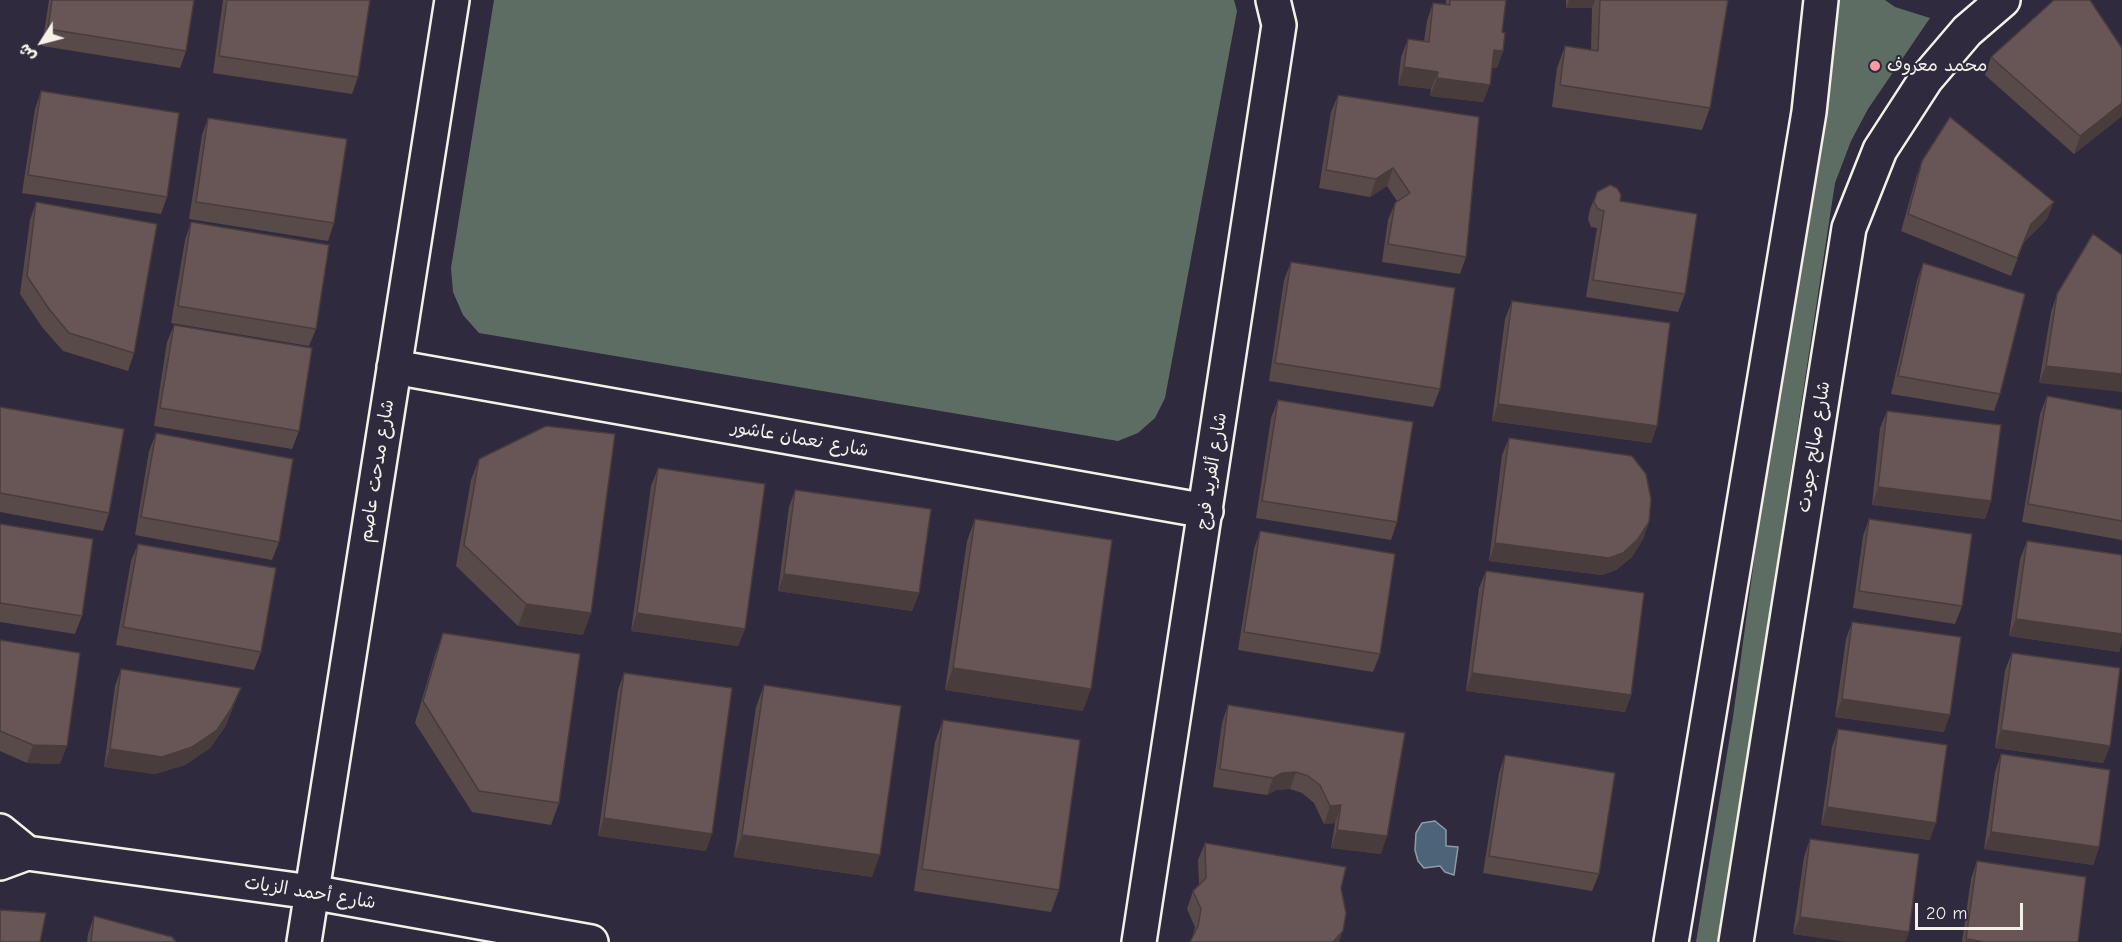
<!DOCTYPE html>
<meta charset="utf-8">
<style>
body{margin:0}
#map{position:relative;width:2122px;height:942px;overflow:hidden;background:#2f2a3d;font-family:"Comic Neue","Playpen Sans Arabic",sans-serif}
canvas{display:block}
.north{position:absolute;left:12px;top:12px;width:60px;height:60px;-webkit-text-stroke:4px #2f2a3d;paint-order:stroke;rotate:234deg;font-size:16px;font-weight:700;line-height:24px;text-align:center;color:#f4f1e8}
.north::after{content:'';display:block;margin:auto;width:21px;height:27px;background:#f4f1e8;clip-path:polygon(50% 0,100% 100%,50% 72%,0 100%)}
.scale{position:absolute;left:1915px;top:903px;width:108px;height:27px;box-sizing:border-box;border:3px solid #f4f1e8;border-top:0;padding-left:8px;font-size:18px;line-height:21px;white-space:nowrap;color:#f4f1e8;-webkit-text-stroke:4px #2f2a3d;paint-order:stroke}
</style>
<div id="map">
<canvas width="2122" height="942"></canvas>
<div class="north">ش</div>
<div class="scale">20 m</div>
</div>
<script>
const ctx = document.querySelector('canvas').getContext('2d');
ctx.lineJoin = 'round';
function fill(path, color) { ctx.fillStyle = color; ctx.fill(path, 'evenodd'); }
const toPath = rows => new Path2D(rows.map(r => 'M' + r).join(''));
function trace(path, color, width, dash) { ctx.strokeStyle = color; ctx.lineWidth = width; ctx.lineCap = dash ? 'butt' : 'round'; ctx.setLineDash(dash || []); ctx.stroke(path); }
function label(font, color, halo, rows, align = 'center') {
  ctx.font = font + ' "Comic Neue","Playpen Sans Arabic",sans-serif'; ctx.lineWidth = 4.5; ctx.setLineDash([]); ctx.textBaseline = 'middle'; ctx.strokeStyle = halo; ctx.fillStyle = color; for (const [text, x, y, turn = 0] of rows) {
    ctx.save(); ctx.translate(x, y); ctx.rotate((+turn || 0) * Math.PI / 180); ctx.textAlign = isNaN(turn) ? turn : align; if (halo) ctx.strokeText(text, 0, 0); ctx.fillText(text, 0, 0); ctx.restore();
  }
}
const green = toPath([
 [494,0,1234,0,1237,11,1165,398,1155,418,1138,433,1118,441,479,333,463,315,453,292,451,268],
 [1838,0,1885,0,1895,7,1930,18,1868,109,1851,141,1835,183,1719,942,1696,942,1733,717,1772,426]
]);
const water = toPath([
 [1435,821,1446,830,1446,846,1458,847,1454,875,1445,872,1440,866,1424,868,1418,861,1415,850,1416,833,1422,823,1435,821]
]);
const street = toPath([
 [394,367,1206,511],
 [0,831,27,853],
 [0,863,27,853,311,892,591,942],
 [304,942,452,0],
 [1139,942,1279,25,1273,0]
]);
const secondary = toPath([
 [1671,942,1809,112,1821,0],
 [1736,942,1849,228,1880,150,1926,79,1967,31,2003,0]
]);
const wall = toPath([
 [49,0,194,0,186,51,180,68,42,46],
 [223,0,370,0,358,77,352,94,213,73],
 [1446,0,1506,0,1502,32,1503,51,1497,68,1492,68,1483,102,1430,96,1431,89,1398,85,1401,57,1408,39,1424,41,1427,21,1433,3,1446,5],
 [1566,0,1728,0,1710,108,1702,130,1552,107,1557,68,1565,46,1591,50,1592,8,1566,8],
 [2122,48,2122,116,2074,154,1985,75,1991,57],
 [41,91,167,197,161,214,22,193,35,109],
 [1338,95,1466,257,1460,274,1382,262,1388,220,1395,203,1397,201,1387,186,1370,197,1319,188,1331,112],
 [208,118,334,223,328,241,189,219,202,135],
 [1922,161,2047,219,2024,242,2011,276,1901,231,1916,178],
 [1597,192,1620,201,1685,294,1678,312,1586,297,1597,228,1591,227,1588,219,1590,209],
 [36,202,134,353,128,371,63,351,42,327,20,294,30,220],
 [191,222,316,329,309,346,171,323,185,240],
 [2122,255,2039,383,2051,312,2057,294],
 [1291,262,1440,389,1433,407,1269,381,1284,280],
 [1923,263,2000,394,1994,411,1891,394,1917,281],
 [1512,301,1657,426,1651,443,1492,421,1505,319],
 [174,325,299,431,292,449,154,426,167,342],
 [2047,396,2122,410,2122,540,2022,522,2040,414],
 [1278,400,1397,522,1391,540,1256,518,1271,418],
 [0,407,109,513,103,531,0,512],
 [1887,411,1991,501,1985,519,1872,505,1880,428],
 [156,433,279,542,272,560,135,535,149,451],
 [1509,438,1649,522,1643,539,1632,557,1616,570,1602,575,1489,561,1502,455],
 [479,459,583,635,518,626,456,566,471,480],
 [658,468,745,629,738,646,631,631,651,486],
 [795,490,919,593,912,611,778,591,789,507],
 [975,519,1083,711,945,690,967,541],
 [1869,519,1962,606,1955,624,1853,608,1863,536],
 [0,524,82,616,75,634,0,622],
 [1260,531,1380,654,1373,672,1238,650,1254,549],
 [2027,541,2122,555,2122,642,2119,652,2009,636,2020,559],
 [138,544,261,652,254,670,116,645,131,561],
 [1486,571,1631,695,1625,712,1466,691,1479,588],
 [1852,622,1944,732,1835,717,1846,639],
 [443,633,559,803,551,825,472,812,415,723,435,655],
 [0,640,60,764,27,763,0,751],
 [2012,653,2110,746,2103,763,1995,748,2005,670],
 [121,669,241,688,225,727,210,748,185,765,155,774,104,767,115,686],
 [624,673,706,851,598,836,618,690],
 [764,685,872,877,734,857,756,707],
 [1228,705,1405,733,1381,854,1331,848,1335,823,1324,824,1314,803,1302,793,1290,789,1276,790,1267,795,1213,787,1222,723],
 [943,720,1059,890,1051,912,914,891,935,742],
 [1838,729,1930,840,1821,825,1832,747],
 [2001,754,2099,847,2093,865,1984,849,1995,772],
 [1505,755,1599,874,1592,891,1483,873,1499,773],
 [1810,839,1909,932,1905,942,1849,942,1793,934,1804,857],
 [1205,843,1341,888,1193,935,1195,927,1187,909,1193,891,1199,885,1198,860],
 [1977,861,2078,942,1962,942,1971,879],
 [94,916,176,942,87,942,88,934]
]);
const shadedWall = toPath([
 [1569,0,1595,0,1592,8,1566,8],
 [1494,50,1503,51,1497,68,1488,67],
 [1404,67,1438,72,1431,89,1398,85],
 [1437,78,1490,85,1483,102,1430,96],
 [2122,103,2122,116,2074,154,2080,136],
 [1393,168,1387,186,1370,197,1376,179],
 [2054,202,2047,219,2024,242,2011,276,2031,224],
 [2046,366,2122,374,2122,392,2039,383],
 [1498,404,1657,426,1651,443,1492,421],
 [1878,487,1991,501,1985,519,1872,505],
 [1649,522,1643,539,1632,557,1616,570,1602,575,1489,561,1495,543],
 [784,574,919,593,912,611,778,591],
 [526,604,591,613,583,635,518,626],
 [637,613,745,629,738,646,631,631],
 [2016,619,2122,634,2122,642,2119,652,2009,636],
 [953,668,1091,689,1083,711,945,690],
 [1472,673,1631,695,1625,712,1466,691],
 [241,688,225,727,210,748,185,765,155,774,104,767,110,749],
 [1842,699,1950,715,1944,732,1835,717],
 [2001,730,2110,746,2103,763,1995,748],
 [33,745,67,746,60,764,27,763],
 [1296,772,1290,789,1276,790,1267,795,1273,778,1282,773],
 [1341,805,1335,823,1324,824,1330,806],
 [1827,807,1936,823,1930,840,1821,825],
 [604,818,712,834,706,851,598,836],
 [1337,830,1387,836,1381,854,1331,848],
 [1991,832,2099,847,2093,865,1984,849],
 [742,835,880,855,872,877,734,857],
 [1800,917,1909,932,1905,942,1849,942,1793,934],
 [1343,931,1339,942,1333,942],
 [1966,939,1985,942,1965,942]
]);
const building = toPath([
 [52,0,194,0,186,51,48,29,52,0],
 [227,0,370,0,358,77,219,56,227,0],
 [1450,0,1506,0,1502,32,1505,33,1503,51,1494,50,1490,85,1437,78,1438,72,1404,67,1408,39,1429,42,1433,3,1450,5,1450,0],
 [1600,0,1728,0,1710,108,1560,85,1565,46,1598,51,1600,0],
 [2054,0,2090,0,2122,48,2122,103,2080,136,1991,57,2054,0],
 [41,91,179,113,167,197,28,175,41,91],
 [1338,95,1479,117,1466,257,1388,244,1395,203,1410,193,1393,168,1376,179,1326,170,1338,95],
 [1950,117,2054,202,2031,224,2017,258,1908,214,1922,161,1950,117],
 [208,118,347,139,334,223,196,202,208,118],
 [1610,185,1617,188,1621,195,1620,201,1697,214,1685,294,1593,280,1604,211,1598,209,1594,202,1597,192,1610,185],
 [36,202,157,224,134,353,69,333,49,309,27,276,36,202],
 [191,222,329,245,316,329,178,306,191,222],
 [2093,234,2122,255,2122,374,2046,366,2057,294,2093,234],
 [1291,262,1455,288,1440,389,1275,363,1291,262],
 [1923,263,2025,294,2000,394,1898,376,1923,263],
 [1512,301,1670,323,1657,426,1498,404,1512,301],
 [174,325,312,348,299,431,160,408,174,325],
 [2047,396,2122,410,2122,521,2028,504,2047,396],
 [1278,400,1413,422,1397,522,1262,501,1278,400],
 [0,407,124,429,109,513,0,493,0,407],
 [1887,411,2001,425,1991,501,1878,487,1887,411],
 [546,426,615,434,591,613,526,604,464,545,479,459,546,426],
 [156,433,293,459,279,542,141,517,156,433],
 [1509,438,1632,456,1646,474,1651,499,1649,522,1638,539,1623,553,1609,558,1495,543,1509,438],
 [658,468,765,484,745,629,637,613,658,468],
 [795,490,931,509,919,593,784,574,795,490],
 [975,519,1112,540,1091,689,953,668,975,519],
 [1869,519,1972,534,1962,606,1859,591,1869,519],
 [0,524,93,539,82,616,0,603,0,524],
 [1260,531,1395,554,1380,654,1244,632,1260,531],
 [2027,541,2122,555,2122,634,2016,619,2027,541],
 [138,544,276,568,261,652,123,627,138,544],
 [1486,571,1644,593,1631,695,1472,673,1486,571],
 [1852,622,1961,637,1950,715,1842,699,1852,622],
 [443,633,580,654,559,803,479,791,423,701,443,633],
 [0,640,80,653,67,746,33,745,0,731,0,640],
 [2012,653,2120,668,2110,746,2001,730,2012,653],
 [121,669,241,688,231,709,217,730,192,747,162,757,110,749,121,669],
 [624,673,732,688,712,834,604,818,624,673],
 [764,685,901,706,880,855,742,835,764,685],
 [1228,705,1405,733,1387,836,1337,830,1341,805,1330,806,1320,785,1308,776,1296,772,1282,773,1273,778,1220,769,1228,705],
 [943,720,1080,740,1059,890,922,869,943,720],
 [1838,729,1947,745,1936,823,1827,807,1838,729],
 [2001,754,2110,770,2099,847,1991,832,2001,754],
 [1505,755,1615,773,1599,874,1489,856,1505,755],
 [1810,839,1919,854,1909,932,1800,917,1810,839],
 [1205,843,1346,867,1341,888,1346,913,1343,931,1333,942,1190,942,1198,926,1201,909,1193,891,1206,878,1205,843],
 [1977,861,2086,877,2078,942,1985,942,1966,939,1977,861],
 [0,910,46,913,40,942,0,942,0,910],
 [94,916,172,937,176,942,91,942,94,916]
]);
const markers = [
 [1875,66,6,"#ff9aa2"]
];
const poiNames = [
 ["محمد معروف",1887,66]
];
const streetNames = [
 ["شارع نعمان عاشور",800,439,10],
 ["شارع صالح جودت",1814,447,-81],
 ["شارع مدحت عاصم",377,471,-81],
 ["شارع ألفريد فرج",1212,471,-81],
 ["شارع أحمد الزيات",310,893,9]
];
fill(green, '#5e6d64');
fill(water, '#4d6378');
trace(water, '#909ca5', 1.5);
trace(street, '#f4f1e8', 38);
trace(secondary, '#f4f1e8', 38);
trace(street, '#2f2a3d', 33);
trace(secondary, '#2f2a3d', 33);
fill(wall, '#594a4a');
fill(shadedWall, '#493c3c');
fill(building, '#685656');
trace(building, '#493c3c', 1.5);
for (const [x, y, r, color] of markers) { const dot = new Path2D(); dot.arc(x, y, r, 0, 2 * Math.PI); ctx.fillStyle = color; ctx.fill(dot); trace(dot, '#2f2a3d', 2); }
label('18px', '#f4f1e8', '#2f2a3d', poiNames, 'left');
label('18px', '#f4f1e8', '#2f2a3d', streetNames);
</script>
